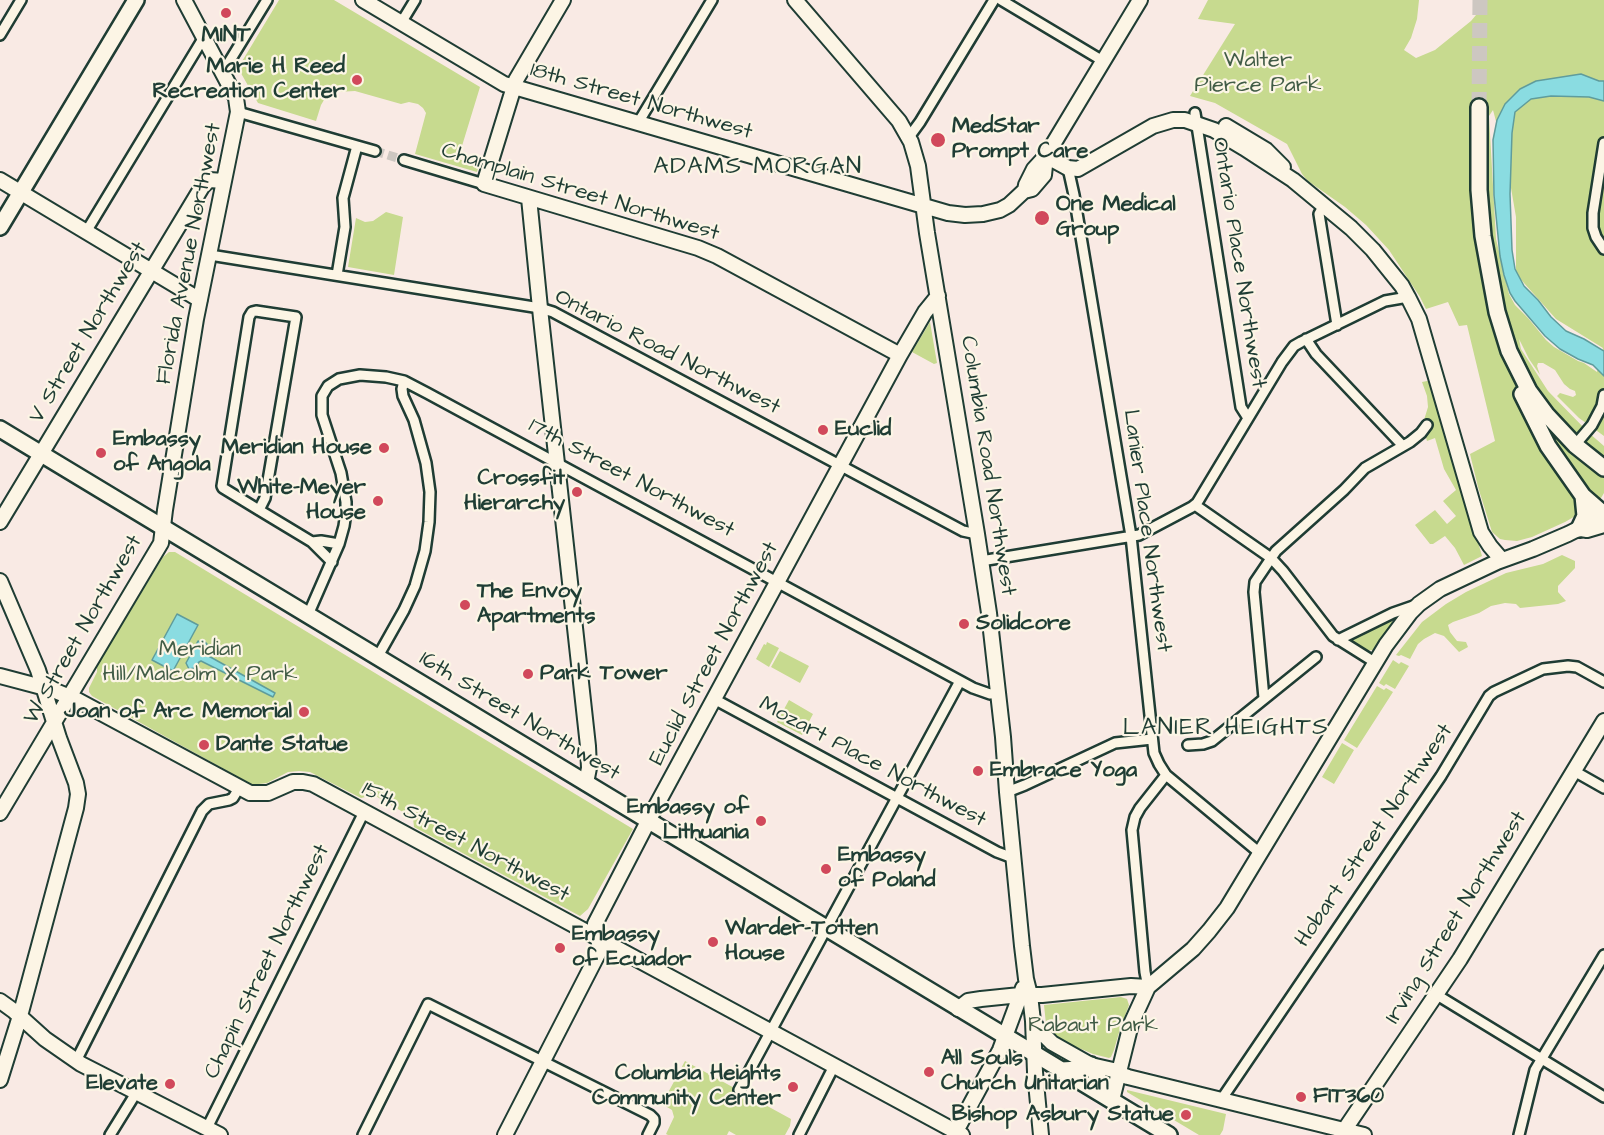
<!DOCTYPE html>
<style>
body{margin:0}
canvas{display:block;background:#f9eae4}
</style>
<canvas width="1604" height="1135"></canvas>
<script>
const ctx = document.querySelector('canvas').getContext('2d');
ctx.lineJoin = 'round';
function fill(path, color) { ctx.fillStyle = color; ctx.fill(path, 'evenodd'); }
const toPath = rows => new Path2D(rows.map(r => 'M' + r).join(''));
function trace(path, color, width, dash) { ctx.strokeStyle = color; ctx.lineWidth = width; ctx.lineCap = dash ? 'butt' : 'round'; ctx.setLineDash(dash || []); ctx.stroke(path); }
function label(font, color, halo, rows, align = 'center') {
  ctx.font = font + ' "Architects Daughter",sans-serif'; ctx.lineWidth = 4.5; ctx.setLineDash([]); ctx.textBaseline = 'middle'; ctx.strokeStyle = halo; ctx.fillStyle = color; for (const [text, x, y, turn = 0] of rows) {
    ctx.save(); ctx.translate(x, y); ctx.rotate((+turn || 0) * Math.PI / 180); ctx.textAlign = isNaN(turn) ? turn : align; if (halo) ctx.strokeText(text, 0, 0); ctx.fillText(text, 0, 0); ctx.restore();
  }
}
const green = toPath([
 [279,0,334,0,480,87,458,159,479,165,477,172,415,154,426,113,423,108,418,104,409,102,401,104,355,91,337,92,329,95,324,100,321,105,316,121,258,103,238,68],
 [1208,0,1419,0,1417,19,1411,38,1404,50,1416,58,1435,50,1471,21,1486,3,1486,0,1604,0,1604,436,1579,418,1557,396,1560,393,1573,397,1576,395,1575,391,1570,389,1564,384,1555,370,1543,363,1538,363,1537,366,1540,375,1529,359,1519,339,1521,349,1548,391,1589,433,1604,446,1604,493,1598,503,1565,522,1532,537,1517,541,1505,540,1500,539,1492,532,1478,487,1470,454,1495,441,1467,325,1459,326,1448,302,1426,309,1420,297,1389,250,1366,225,1345,207,1308,181,1302,174,1287,144,1215,103,1190,96,1235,24,1198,19],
 [1493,110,1506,159,1516,217,1516,274,1556,319,1603,348,1597,372,1584,363,1578,361,1554,347,1546,340,1528,318,1515,305,1509,294,1496,239,1489,116],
 [386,212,403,217,394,275,348,267,356,218,365,222,373,221],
 [930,322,937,363,934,364,912,352],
 [1432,380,1482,556,1464,565,1455,548,1445,536,1433,544,1430,544,1415,525,1435,510,1447,524,1456,516,1443,501,1456,490,1444,469,1435,438,1427,441,1425,434,1430,426,1424,420,1428,407,1427,396,1422,382],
 [169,552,175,552,633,829,588,909,580,916,414,827,413,818,374,795,361,798,310,772,299,771,288,772,267,783,259,784,251,784,92,696,89,692,89,688,97,672,97,666,163,557],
 [1562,555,1575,561,1575,568,1558,586,1558,592,1566,601,1558,604,1520,608,1516,604,1505,603,1491,606,1479,613,1453,622,1448,625,1450,632,1457,641,1466,642,1468,647,1459,652,1444,636,1435,633,1424,639,1418,644,1410,659,1401,655,1399,656,1396,655,1422,622,1446,604,1466,592,1506,573,1543,564],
 [1390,620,1392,620,1392,623,1373,650,1364,651,1351,643,1351,639,1353,637],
 [767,642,779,648,769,667,756,659,764,644,766,645],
 [780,651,809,666,800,683,771,667],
 [1393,660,1399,664,1401,662,1409,666,1395,689,1386,684,1384,686,1379,683],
 [1377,686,1384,690,1386,688,1393,692,1357,748,1344,740],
 [789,700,813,714,802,735,777,722],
 [1342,743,1354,750,1334,784,1322,777],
 [1121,997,1127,999,1129,1005,1120,1029,1114,1050,1111,1057,1109,1058,1093,1054,1067,1043,1053,1033,1046,1024,1044,1005],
 [685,1061,791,1119,790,1126,785,1135,736,1135,729,1131,727,1135,668,1135,666,1134,674,1117,672,1110,662,1104],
 [1127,1090,1226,1114,1223,1130,1220,1135,1199,1135,1127,1092]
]);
const water = toPath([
 [1581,74,1599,81,1604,81,1604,101,1589,97,1551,96,1531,99,1515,112,1512,133,1510,194,1512,250,1515,269,1524,286,1538,300,1551,317,1566,331,1584,339,1604,351,1604,376,1593,365,1578,359,1560,349,1545,336,1515,301,1510,293,1504,275,1500,256,1494,195,1493,140,1497,120,1505,104,1520,89,1536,81,1581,74],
 [177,614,198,625,173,671,152,660,177,614],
 [201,640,203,640,207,644,204,652,205,654,275,693,273,697,201,661,199,662,195,668,189,669,186,663,198,641,200,642,201,640]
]);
const streetTunnel = toPath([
 [375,151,404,160]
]);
const primaryTunnel = toPath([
 [1479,107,1480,0]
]);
const street = toPath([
 [1001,0,1103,61],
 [401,23,415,0],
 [0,35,21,0],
 [223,72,267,0],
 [238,112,375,151],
 [1195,113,1241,407,1248,418],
 [638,123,712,0],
 [909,137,920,122,994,0],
 [1604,143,1593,213,1593,228,1596,237,1604,249],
 [404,160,484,184],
 [1068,168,1074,195,1131,536,1154,753,1159,764,1166,775,1261,854],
 [1324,205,1319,214,1337,325],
 [86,232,204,37],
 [210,255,540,308,553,312,963,531,977,534],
 [337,275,345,227,343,198,357,146],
 [1306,339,1316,354,1403,446],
 [1575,445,1592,425,1602,406,1604,395],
 [1195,505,1271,558,1283,571,1333,636,1376,663],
 [259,510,265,498,296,317,256,311,252,312,249,317,222,486,223,488,259,510,312,542,332,562],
 [312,542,321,541,339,544],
 [981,561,1139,535,1192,507,1197,503,1282,362,1294,346,1301,342,1385,301,1408,297],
 [308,615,339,544,344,526,346,512,346,502,341,473,322,415,322,396,328,386,339,379,360,375,386,377,404,381,427,393,973,688,990,694,998,693],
 [1338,640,1393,613,1416,605],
 [377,658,404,610,415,586,425,551,429,522,430,492,426,463,414,420,403,396,402,389,404,381],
 [1264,698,1254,592,1255,582,1276,551,1344,490,1365,468,1410,442,1421,433,1427,425],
 [714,699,997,852,1013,858],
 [1188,745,1203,744,1212,741,1316,657],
 [1574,771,1604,788],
 [1007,792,1025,785,1115,743,1152,739],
 [1148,987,1145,972,1132,830,1135,817,1140,808,1166,775],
 [1437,995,1604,1097],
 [76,1061,202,811,209,804,229,800,233,798,239,788],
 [739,1090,960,681],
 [1221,1100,1441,776,1489,696,1494,692,1543,669,1568,666,1577,667,1604,682],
 [207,1128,364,812],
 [110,1135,136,1093],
 [363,1135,428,1004,650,1115,654,1119,654,1123,648,1135],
 [799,1135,834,1066],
 [1519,1135,1535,1070,1604,955]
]);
const secondary = toPath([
 [363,0,504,84,948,213,965,215,983,214,1000,210,1009,205,1024,191,1032,189,1044,175,1046,156],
 [563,0,516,80,484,184,698,248,717,256,900,355],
 [795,0,899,121,911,142,918,166,927,233,977,534,989,613,1003,737,1007,792,1022,946,1026,979,1030,995,1033,1021,1035,1072,1041,1135],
 [1226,126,1266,150,1283,167],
 [1046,156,1068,168,1078,169,1153,126,1173,120,1185,120,1214,130,1244,148,1293,180,1351,228,1373,250,1402,286,1408,297,1419,319,1481,532,1490,546,1502,560],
 [0,180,200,300],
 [1025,190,1026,185,1034,169,1046,156,1140,0],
 [529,198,541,318,588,746,589,768,586,783],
 [0,522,202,187,209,180,224,181],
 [1581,529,1587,530,1604,525],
 [0,581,38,670,59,738,76,783,78,794,76,808,20,1016,0,1080],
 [0,676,53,690,77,700,250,793,268,793,293,782,303,782,313,784,962,1135],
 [0,813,161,543,165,510,196,319,238,112,236,98,184,0],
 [0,1001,14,1011,45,1039,81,1064,220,1135],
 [958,1009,968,1001,981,999,1020,995,1042,995,1131,986,1148,987],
 [1033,1021,1037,1028,1052,1043,1091,1065,1113,1070,1119,1074,1128,1077,1364,1135],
 [1112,1100,1131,1024,1148,987,1193,949,1209,931,1227,908,1386,645,1410,613,1419,604,1440,589,1497,562,1533,549,1568,534,1584,526,1599,510,1604,513],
 [505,1135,599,952,600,948,595,924,655,808,900,355,925,312,938,296],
 [954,1135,1000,1050,1023,988],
 [1341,1135,1460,959,1604,721]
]);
const primary = toPath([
 [1479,107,1479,190,1483,236,1497,312,1509,351,1529,391,1546,414,1575,445,1604,468],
 [0,227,136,0],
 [1522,394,1548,446,1583,496,1585,516,1579,529],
 [0,429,1169,1135],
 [1583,496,1599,510],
 [1062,1070,1079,1069,1091,1065,1096,1075,1110,1098]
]);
const markers = [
 [226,13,6,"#d1495b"],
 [357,80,6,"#d1495b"],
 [938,140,8,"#d1495b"],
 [1042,218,8,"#d1495b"],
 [823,430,6,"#d1495b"],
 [384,448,6,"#d1495b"],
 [101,453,6,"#d1495b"],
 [577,492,6,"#d1495b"],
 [378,501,6,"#d1495b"],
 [465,605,6,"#d1495b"],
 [964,624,6,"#d1495b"],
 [528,674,6,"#d1495b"],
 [304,712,6,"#d1495b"],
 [204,745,6,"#d1495b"],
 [978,771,6,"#d1495b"],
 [761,821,6,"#d1495b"],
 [826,869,6,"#d1495b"],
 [713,942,6,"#d1495b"],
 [560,948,6,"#d1495b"],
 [929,1072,6,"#d1495b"],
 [170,1084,6,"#d1495b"],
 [793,1087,6,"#d1495b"],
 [1301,1097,6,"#d1495b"],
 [1186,1115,6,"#d1495b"]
];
const poiNames = [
 ["MINT",226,36,"center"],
 ["Marie H Reed",345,67,"right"],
 ["Recreation Center",345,92,"right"],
 ["MedStar",952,127],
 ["Prompt Care",952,152],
 ["One Medical",1056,205],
 ["Group",1056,230],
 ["Euclid",835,430],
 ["Embassy",113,440],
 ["of Angola",113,465],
 ["Meridian House",372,448,"right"],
 ["Crossfit",565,479,"right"],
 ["Hierarchy",565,504,"right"],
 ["White-Meyer",366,488,"right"],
 ["House",366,513,"right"],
 ["The Envoy",477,592],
 ["Apartments",477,617],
 ["Solidcore",976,624],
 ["Park Tower",540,674],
 ["Joan of Arc Memorial",292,712,"right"],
 ["Dante Statue",216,745],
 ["Embrace Yoga",990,771],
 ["Embassy of",749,808,"right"],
 ["Lithuania",749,833,"right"],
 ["Embassy",838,856],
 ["of Poland",838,881],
 ["Warder-Totten",725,929],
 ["House",725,954],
 ["Embassy",572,935],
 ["of Ecuador",572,960],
 ["All Souls",941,1059],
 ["Church Unitarian",941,1084],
 ["Columbia Heights",781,1074,"right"],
 ["Community Center",781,1099,"right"],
 ["Elevate",158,1084,"right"],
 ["FIT360",1313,1097],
 ["Bishop Asbury Statue",1174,1115,"right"]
];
const parkNames = [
 ["Walter",1258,61],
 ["Pierce Park",1258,86],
 ["Meridian",200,650],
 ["Hill/Malcolm X Park",200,675],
 ["Rabaut Park",1093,1026]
];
const streetNames = [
 ["18th Street Northwest",641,102,16],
 ["Champlain Street Northwest",580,193,17],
 ["Florida Avenue Northwest",190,254,-79],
 ["Ontario Place Northwest",1238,263,81],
 ["V Street Northwest",89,333,-59],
 ["Ontario Road Northwest",667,353,27],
 ["Columbia Road Northwest",987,466,81],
 ["17th Street Northwest",631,479,28],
 ["Lanier Place Northwest",1146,531,82],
 ["W Street Northwest",84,630,-60],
 ["Euclid Street Northwest",715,654,-62],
 ["16th Street Northwest",519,717,31],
 ["Mozart Place Northwest",872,763,28],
 ["Hobart Street Northwest",1375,836,-56],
 ["15th Street Northwest",465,843,28],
 ["Irving Street Northwest",1457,918,-58],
 ["Chapin Street Northwest",268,962,-64]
];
const neighbourhoodNames = [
 ["ADAMS MORGAN",758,168],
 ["LANIER HEIGHTS",1226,729]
];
fill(green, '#c7da8f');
fill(water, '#8adce1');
trace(water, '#5f9c9c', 1.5);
trace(streetTunnel, '#cdc7c1', 9, [9, 4.5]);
trace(primaryTunnel, '#cdc7c1', 15, [15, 8]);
trace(street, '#1f3d34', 14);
trace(secondary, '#1f3d34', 18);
trace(primary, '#1f3d34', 20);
trace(street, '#fcf5e5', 9);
trace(secondary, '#fcf5e5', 14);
trace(primary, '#fcf5e5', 15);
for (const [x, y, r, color] of markers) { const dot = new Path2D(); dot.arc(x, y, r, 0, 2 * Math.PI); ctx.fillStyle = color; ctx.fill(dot); trace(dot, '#fcf5e5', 2); }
label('bold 22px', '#1f3d34', '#fcf5e5', poiNames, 'left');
label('22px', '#415c46', '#fcf5e5', parkNames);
label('22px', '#1f3d34', '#fcf5e5', streetNames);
ctx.letterSpacing = '1.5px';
label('24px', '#1f3d34', '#fcf5e5', neighbourhoodNames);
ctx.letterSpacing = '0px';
</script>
